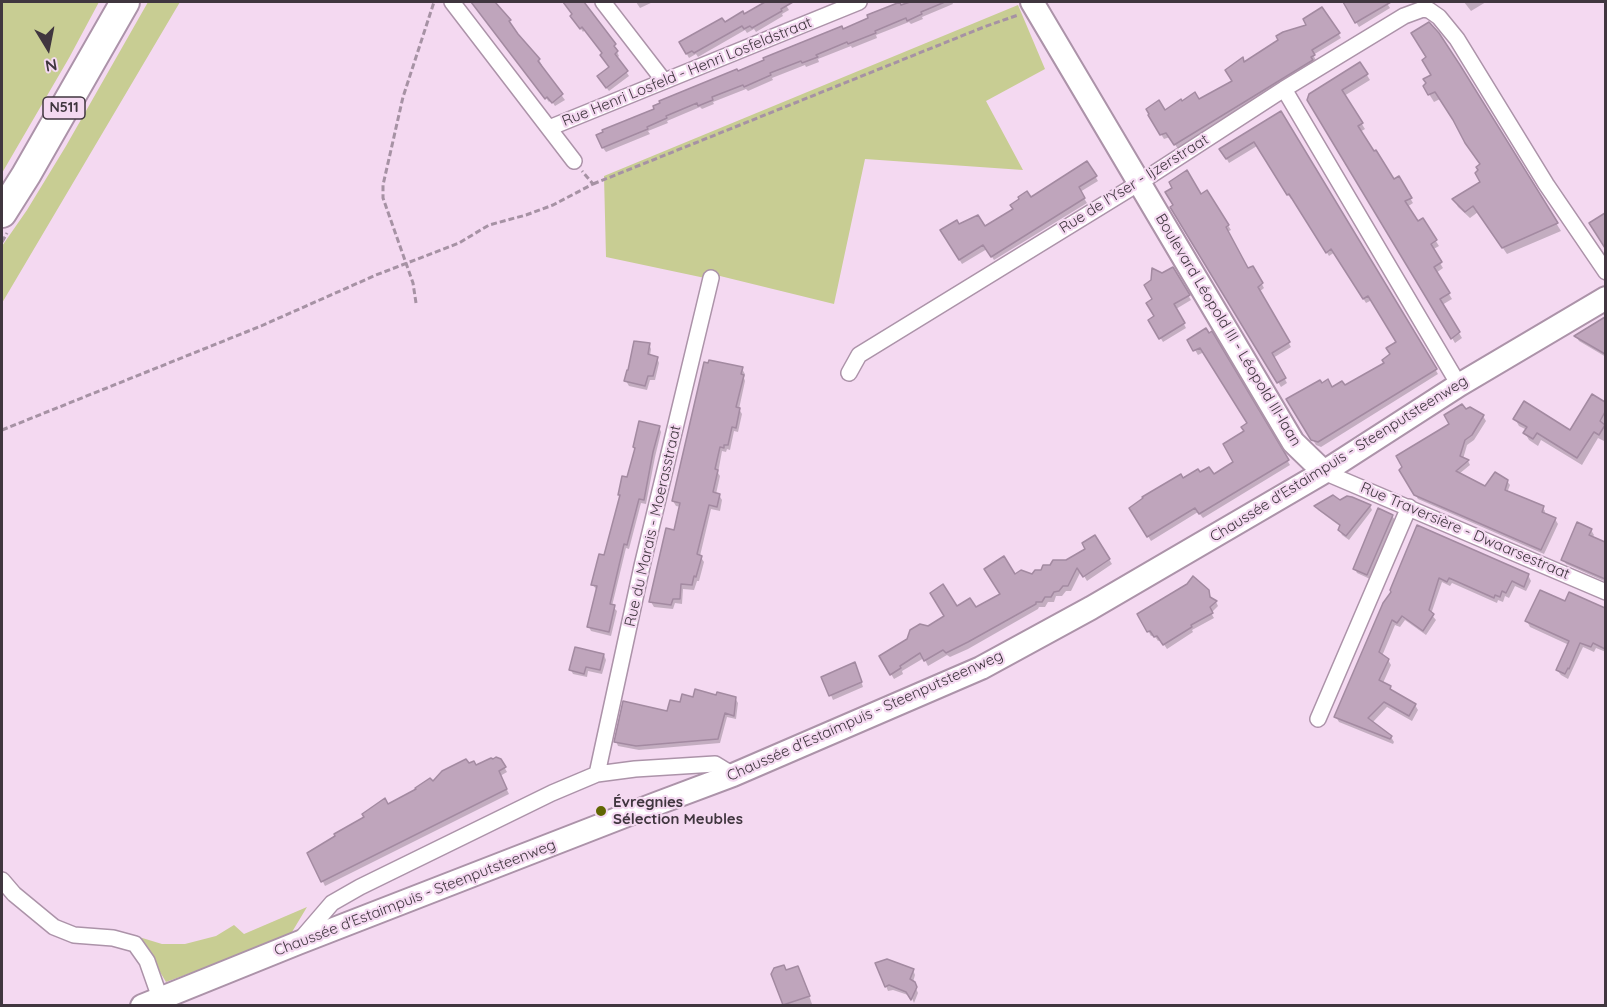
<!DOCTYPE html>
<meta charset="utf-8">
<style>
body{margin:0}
#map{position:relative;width:1607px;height:1007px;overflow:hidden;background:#f4d9f1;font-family:Quicksand,sans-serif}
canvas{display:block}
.frame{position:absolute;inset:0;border:3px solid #40363f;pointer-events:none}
.north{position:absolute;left:18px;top:18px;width:60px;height:60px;-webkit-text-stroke:4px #f4d9f1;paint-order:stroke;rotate:170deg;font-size:16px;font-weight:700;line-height:24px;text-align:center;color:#40363f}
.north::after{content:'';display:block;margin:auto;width:21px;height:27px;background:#40363f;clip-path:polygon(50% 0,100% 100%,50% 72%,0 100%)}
</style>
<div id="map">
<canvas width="1607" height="1007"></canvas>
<div class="frame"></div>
<div class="north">N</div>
</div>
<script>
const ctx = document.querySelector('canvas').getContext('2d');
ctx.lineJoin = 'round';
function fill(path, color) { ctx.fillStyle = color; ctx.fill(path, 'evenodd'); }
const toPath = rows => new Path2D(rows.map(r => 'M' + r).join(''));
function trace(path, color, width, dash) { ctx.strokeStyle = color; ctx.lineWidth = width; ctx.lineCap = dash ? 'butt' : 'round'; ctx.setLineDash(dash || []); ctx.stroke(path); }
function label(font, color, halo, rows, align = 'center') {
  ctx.font = font + ' Quicksand,sans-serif'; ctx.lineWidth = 4.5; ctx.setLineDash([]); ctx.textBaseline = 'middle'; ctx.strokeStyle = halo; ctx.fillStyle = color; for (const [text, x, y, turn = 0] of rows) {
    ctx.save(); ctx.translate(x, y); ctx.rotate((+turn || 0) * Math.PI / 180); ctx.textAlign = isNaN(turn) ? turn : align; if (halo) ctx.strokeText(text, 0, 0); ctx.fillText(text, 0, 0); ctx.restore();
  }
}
const green = toPath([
 [2,2,99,2,69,58,2,173],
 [148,2,180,2,2,303,2,246,27,210,66,146],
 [1018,5,1045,69,986,101,1023,170,865,159,834,304,720,276,705,278,606,257,604,176],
 [307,907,289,937,166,982,139,937,162,944,185,944,216,936,234,925,244,934]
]);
const shadow = toPath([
 [472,2,491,2,498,11,509,21,512,25,511,26,539,60,542,65,540,66,565,100,555,106,551,100,549,102],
 [564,2,582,2,617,49,616,50,619,56,617,58,629,76,609,91,601,81,610,68,604,54,585,30,583,32,575,20,574,15],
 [636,2,653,2,640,8],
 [768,2,784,2,789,10,782,14,783,16,756,32,754,29,747,33,745,30,698,57,696,54,689,58,681,43,743,16],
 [906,2,952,2,953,4,922,17,923,19,911,24,909,22,876,35,877,38,852,48,851,46,818,59,819,62,806,67,805,65,772,78,773,80,748,91,746,89,713,102,714,104,702,109,700,107,667,121,668,123,648,131,650,134,606,152,603,148,598,136,738,72,843,30,870,18,869,16],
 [1344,2,1386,2,1390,8,1359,27],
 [1464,2,1486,2,1471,11],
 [1338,33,1341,38,1313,55,1316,60,1312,62,1314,65,1178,149,1170,137,1164,139,1149,115,1164,112,1181,103,1199,101,1234,81,1244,63],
 [1360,64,1370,80,1344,96,1365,129,1360,132,1394,181,1398,178,1413,203,1407,207,1417,223,1422,220,1439,246,1432,250,1443,268,1436,273,1452,299,1442,305,1462,338,1455,343,1309,99],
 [1459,66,1561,231,1507,254,1478,212,1470,218,1458,207,1454,200,1482,183,1480,170,1481,165,1440,99,1434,102,1424,86],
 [1281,113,1438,374,1321,447,1316,445,1288,400,1345,387,1385,364,1398,343,1372,300,1366,303,1335,252,1329,256,1293,197,1291,199,1257,146,1229,163,1221,149],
 [1087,163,1098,181,1080,192,1087,203,994,260,987,249,962,264,942,231,959,226,984,228],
 [1207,192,1231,230,1227,232,1248,269,1253,268,1264,288,1259,292,1291,347,1273,358,1287,383,1281,387,1173,207,1201,196],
 [1172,269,1191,300,1176,309,1186,328,1163,342,1150,320,1156,317,1154,299,1163,274],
 [1606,318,1606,357,1579,341,1576,336],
 [1211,333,1290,465,1203,518,1198,512,1151,541,1131,508,1183,480,1200,474,1213,476,1235,463,1249,423,1204,352,1198,355,1189,340],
 [649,344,651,349,650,356,657,358,659,363,655,380,650,380,647,390,629,386,626,381],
 [742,369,745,374,744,378,745,381,739,409,742,414,738,432,734,431,730,450,727,449,726,452,722,451,718,473,720,476,716,494,719,495,722,500,720,511,711,509,700,556,704,562,699,581,697,581,694,590,683,589,682,604,675,603,673,609,654,607,651,602,675,531,681,507,676,506,673,501],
 [1593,396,1606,404,1606,438,1604,441,1598,438,1582,465,1541,440,1538,446,1529,440,1525,433,1527,430,1519,426,1515,419,1571,432],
 [1466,411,1483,416,1486,421,1474,440,1467,445,1463,459,1468,461,1470,465,1459,474,1486,488,1507,481,1510,485,1507,493,1542,507,1545,511,1544,515,1555,519,1558,524,1544,554,1418,499,1401,470],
 [659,427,661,432,655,457,646,504,641,503,629,549,626,548,612,606,617,611,611,636,591,631,589,627,598,590,596,589,593,585,605,557,636,450],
 [1340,502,1370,506,1372,510,1349,540,1342,535,1340,530,1341,527,1318,510,1316,506],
 [1392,516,1395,520,1370,579,1357,573,1355,569],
 [1418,527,1528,575,1531,581,1526,591,1515,586,1509,598,1505,596,1503,602,1498,600,1497,603,1452,583,1450,586,1442,582,1431,614,1436,620,1426,635,1405,620,1400,627,1395,625,1382,656,1388,660,1391,665,1383,683,1389,687,1392,692,1415,705,1418,710,1412,721,1387,707,1372,723,1391,737,1394,742,1393,744,1339,722,1336,717,1393,593],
 [1591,530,1594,535,1592,538,1606,544,1606,582,1566,564,1563,559],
 [1095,537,1112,564,1087,581,1081,571,1071,591,1066,591,1062,596,1056,596,1054,602,1048,602,1045,607,1039,607,1038,609,968,649,950,657,947,655,928,666,924,658,902,671,903,674,894,679,881,657,928,628,956,608,975,609,1002,595,1015,576,1033,576,1066,562,1087,550],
 [1188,585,1208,591,1212,599,1216,602,1218,606,1211,613,1214,618,1192,630,1193,632,1167,649,1161,640,1158,641,1154,635,1151,636,1139,614],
 [1570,594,1606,610,1606,652,1596,648,1594,652,1583,647,1568,679,1561,675,1557,670,1569,645,1530,627,1527,621,1566,603],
 [604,655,606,660,602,674,588,671,587,677,573,674,571,670],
 [857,668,863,687,833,700,823,677],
 [717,696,735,698,738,703,736,719,727,717,720,743,639,750,618,746,616,741,668,713,681,704,694,699],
 [500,760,507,772,500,776,509,794,325,886,309,853,388,806,432,783,475,767],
 [913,970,915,975,913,982,918,993,914,1003,911,996,893,990,888,991,886,986],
 [773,974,802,975,812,1004,807,1006,785,1006]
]);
const building = toPath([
 [471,2,495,2,511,20,509,21,518,34,540,59,538,61,563,94,552,103,547,97,545,99,471,2],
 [563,2,584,2,616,44,614,46,618,51,615,54,628,71,606,88,597,76,609,67,600,55,602,53,582,27,580,29,570,16,572,14,563,2],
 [765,2,793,2,781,9,782,11,752,28,750,26,744,29,742,26,694,53,692,51,686,54,679,42,722,18,725,22,743,11,744,14,765,2],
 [900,2,901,5,910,2,945,2,921,12,922,14,907,21,906,18,875,31,876,33,848,44,847,42,816,55,818,57,802,63,801,61,770,73,771,75,744,87,743,85,712,97,713,100,698,106,697,103,666,116,667,118,647,127,648,129,602,148,596,135,603,132,602,130,654,109,653,106,660,103,659,101,737,69,738,71,764,60,763,58,842,26,843,29,868,18,867,15,900,2],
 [1343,2,1391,2,1355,23,1343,2],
 [1322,7,1340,33,1312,50,1315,55,1311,57,1313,60,1174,145,1166,133,1160,135,1148,115,1149,114,1146,109,1159,100,1165,110,1181,99,1182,101,1195,92,1199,99,1232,81,1225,70,1243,57,1244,62,1278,40,1276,36,1283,32,1306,25,1303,19,1322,7],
 [1429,22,1439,33,1460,65,1558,223,1502,248,1473,206,1465,212,1452,199,1480,182,1475,173,1478,170,1476,167,1480,164,1465,143,1453,120,1435,92,1428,95,1423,86,1426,83,1423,79,1431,75,1422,60,1426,57,1411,33,1429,22],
 [1360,62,1368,74,1342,90,1363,123,1358,126,1374,151,1376,150,1394,179,1399,176,1412,198,1405,201,1418,221,1423,218,1437,240,1431,244,1442,262,1434,267,1450,293,1440,299,1460,332,1451,339,1307,100,1309,94,1360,62],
 [1281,111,1437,369,1318,442,1311,440,1286,399,1320,380,1322,383,1328,379,1332,387,1342,381,1345,385,1384,363,1382,360,1390,354,1386,348,1396,342,1368,296,1363,299,1331,249,1326,253,1289,194,1287,195,1254,142,1226,159,1219,149,1281,111],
 [1087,161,1097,176,1079,187,1085,198,991,257,983,245,959,260,940,230,957,220,959,224,978,215,985,226,1013,209,1010,205,1019,199,1018,197,1027,191,1031,197,1087,161],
 [1187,170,1201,194,1207,190,1229,225,1226,227,1248,268,1253,266,1263,283,1258,287,1290,342,1272,353,1286,378,1277,383,1170,207,1173,205,1165,192,1172,188,1169,182,1187,170],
 [1605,213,1605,248,1589,223,1605,213],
 [1173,267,1190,295,1174,304,1185,323,1159,339,1148,320,1154,316,1146,303,1152,299,1144,285,1151,280,1152,268,1162,273,1173,267],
 [1605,317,1605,354,1574,336,1605,317],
 [1206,328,1209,333,1212,331,1289,460,1199,514,1195,508,1147,537,1129,508,1143,498,1142,497,1181,474,1183,478,1198,469,1200,472,1209,467,1214,474,1233,462,1223,444,1244,431,1241,427,1247,423,1200,348,1193,351,1187,340,1206,328],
 [634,341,650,343,648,354,658,357,653,376,648,376,645,386,624,381,627,370,628,370,634,341],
 [709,360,743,367,741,374,744,375,736,407,740,408,736,428,732,427,728,445,724,445,724,448,720,447,715,469,718,470,713,492,720,494,717,507,709,505,697,554,702,556,696,577,694,576,692,585,681,584,680,599,673,599,671,605,649,602,666,528,674,530,680,503,672,501,704,362,708,363,709,360],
 [1592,394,1605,402,1605,412,1600,421,1605,425,1599,435,1594,432,1577,458,1537,433,1533,439,1523,433,1527,427,1513,419,1524,401,1570,430,1592,394],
 [1462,404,1466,409,1470,407,1484,415,1472,435,1465,440,1460,456,1469,460,1456,471,1485,486,1495,472,1508,480,1505,490,1544,506,1542,512,1556,518,1541,550,1414,495,1399,470,1402,467,1396,456,1449,424,1444,415,1462,404],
 [639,421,660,426,653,452,644,500,639,499,627,545,624,544,610,604,615,605,609,632,587,627,597,586,591,585,599,554,604,555,620,495,618,495,622,476,627,477,635,448,633,447,639,421],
 [1333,495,1340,500,1347,496,1352,497,1371,505,1346,536,1338,530,1340,525,1314,506,1333,495],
 [1378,508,1393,515,1367,575,1353,569,1378,508],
 [1577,522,1592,529,1589,535,1605,542,1605,579,1561,560,1577,522],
 [1417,525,1529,574,1524,587,1512,581,1506,593,1502,591,1500,597,1495,595,1494,598,1449,578,1447,582,1439,578,1429,610,1434,614,1423,631,1402,616,1397,623,1392,620,1379,652,1389,659,1379,680,1391,686,1390,689,1416,704,1409,716,1384,702,1368,718,1392,736,1390,739,1334,717,1383,603,1391,592,1390,590,1417,525],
 [1095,535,1110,559,1083,577,1077,568,1068,586,1063,586,1059,591,1054,592,1051,597,1045,597,1042,602,1036,602,1036,604,968,642,946,653,943,650,924,661,920,653,900,666,901,668,890,675,879,656,907,639,910,630,920,624,928,626,944,616,930,593,943,584,957,606,970,598,976,607,1000,594,984,569,1004,556,1015,574,1021,570,1032,574,1035,570,1041,570,1043,565,1050,565,1053,560,1066,560,1085,549,1082,543,1095,535],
 [1193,576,1209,590,1210,597,1217,601,1210,607,1213,613,1191,625,1192,627,1163,645,1157,636,1154,637,1150,631,1147,632,1137,614,1187,584,1193,576],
 [1540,590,1565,601,1569,592,1605,608,1605,649,1593,643,1591,647,1580,643,1569,669,1568,668,1565,674,1556,670,1569,641,1525,621,1540,590],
 [575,647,604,654,600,670,586,667,584,674,569,670,575,647],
 [855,662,862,682,829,696,821,677,855,662],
 [695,689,716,695,717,692,736,697,734,716,725,713,718,739,636,746,614,742,623,701,667,711,670,700,680,702,682,694,693,697,695,689],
 [496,757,501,759,506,767,499,771,507,789,321,882,307,853,335,836,334,834,364,817,362,814,385,798,388,804,416,789,415,788,430,778,433,781,442,771,466,759,469,763,474,761,476,765,491,758,493,759,496,757],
 [887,959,914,969,910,979,915,982,917,987,911,1000,906,992,889,985,885,987,875,963,887,959],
 [784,965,786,970,798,966,810,996,783,1005,771,974,774,968,784,965]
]);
const path = toPath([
 [593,184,984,27,1018,15],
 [2,242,7,233],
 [416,303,413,283,383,198,383,185,403,97,434,2],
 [2,430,261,326,376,275,459,243,489,225,526,215,553,205,593,184,582,171]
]);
const street = toPath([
 [452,2,574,161],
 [603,2,664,81],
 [1284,89,1459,385],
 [549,128,859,2],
 [849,373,859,355,1139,183,1284,89,1404,16,1423,9,1429,10,1439,17,1457,39,1546,184,1606,272],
 [1324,472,1606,592],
 [1318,719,1409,507],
 [597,774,642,566,711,278],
 [2,880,14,894,54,927,74,935,113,938,135,944,147,961,160,998],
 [301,939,332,903,360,887,552,793,597,774,635,769,715,764,733,775]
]);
const secondary = toPath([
 [1032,2,1293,442,1324,472],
 [142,1006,298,943,653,805,733,775,981,668,1091,608,1324,472,1459,385,1606,298]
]);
const highway = toPath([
 [2,213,26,175,125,2]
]);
const markers = [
 [601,811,6,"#616602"]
];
const shields = [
 [64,108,42]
];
const shieldNames = [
 ["N511",64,108]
];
const streetNames = [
 ["Rue Henri Losfeld - Henri Losfeldstraat",687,72,-22],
 ["Rue de l'Yser - Ijzerstraat",1134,184,-32],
 ["Boulevard Léopold III - Léopold III-laan",1228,330,59],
 ["Chaussée d'Estaimpuis - Steenputsteenweg",1339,459,-32],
 ["Rue du Marais - Moerasstraat",653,526,-77],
 ["Rue Traversière - Dwaarsestraat",1465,531,23],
 ["Chaussée d'Estaimpuis - Steenputsteenweg",865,716,-24],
 ["Chaussée d'Estaimpuis - Steenputsteenweg",415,898,-21]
];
const poiNames = [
 ["Évregnies",613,802],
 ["Sélection Meubles",613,819]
];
fill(green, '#c8cd93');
fill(shadow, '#0003');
fill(building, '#bfa5bc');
trace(building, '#a38aa1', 1.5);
trace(street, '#ac93a9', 18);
trace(secondary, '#ac93a9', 26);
trace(highway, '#ac93a9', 32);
trace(path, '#a692a4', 3, [6, 3]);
trace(street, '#fff', 15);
trace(secondary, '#fff', 22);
trace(highway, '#fff', 28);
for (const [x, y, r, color] of markers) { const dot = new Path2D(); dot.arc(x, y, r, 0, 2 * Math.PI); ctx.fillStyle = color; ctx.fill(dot); trace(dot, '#f4d9f1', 2); }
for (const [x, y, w] of shields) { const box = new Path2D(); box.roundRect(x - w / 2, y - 11, w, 22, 4.5); ctx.fillStyle = '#f4d9f1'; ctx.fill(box); trace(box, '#40363f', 1.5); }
label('bold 14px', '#40363f', null, shieldNames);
label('15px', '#40363f', '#f4d9f1', streetNames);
label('bold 15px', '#40363f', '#f4d9f1', poiNames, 'left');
</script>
